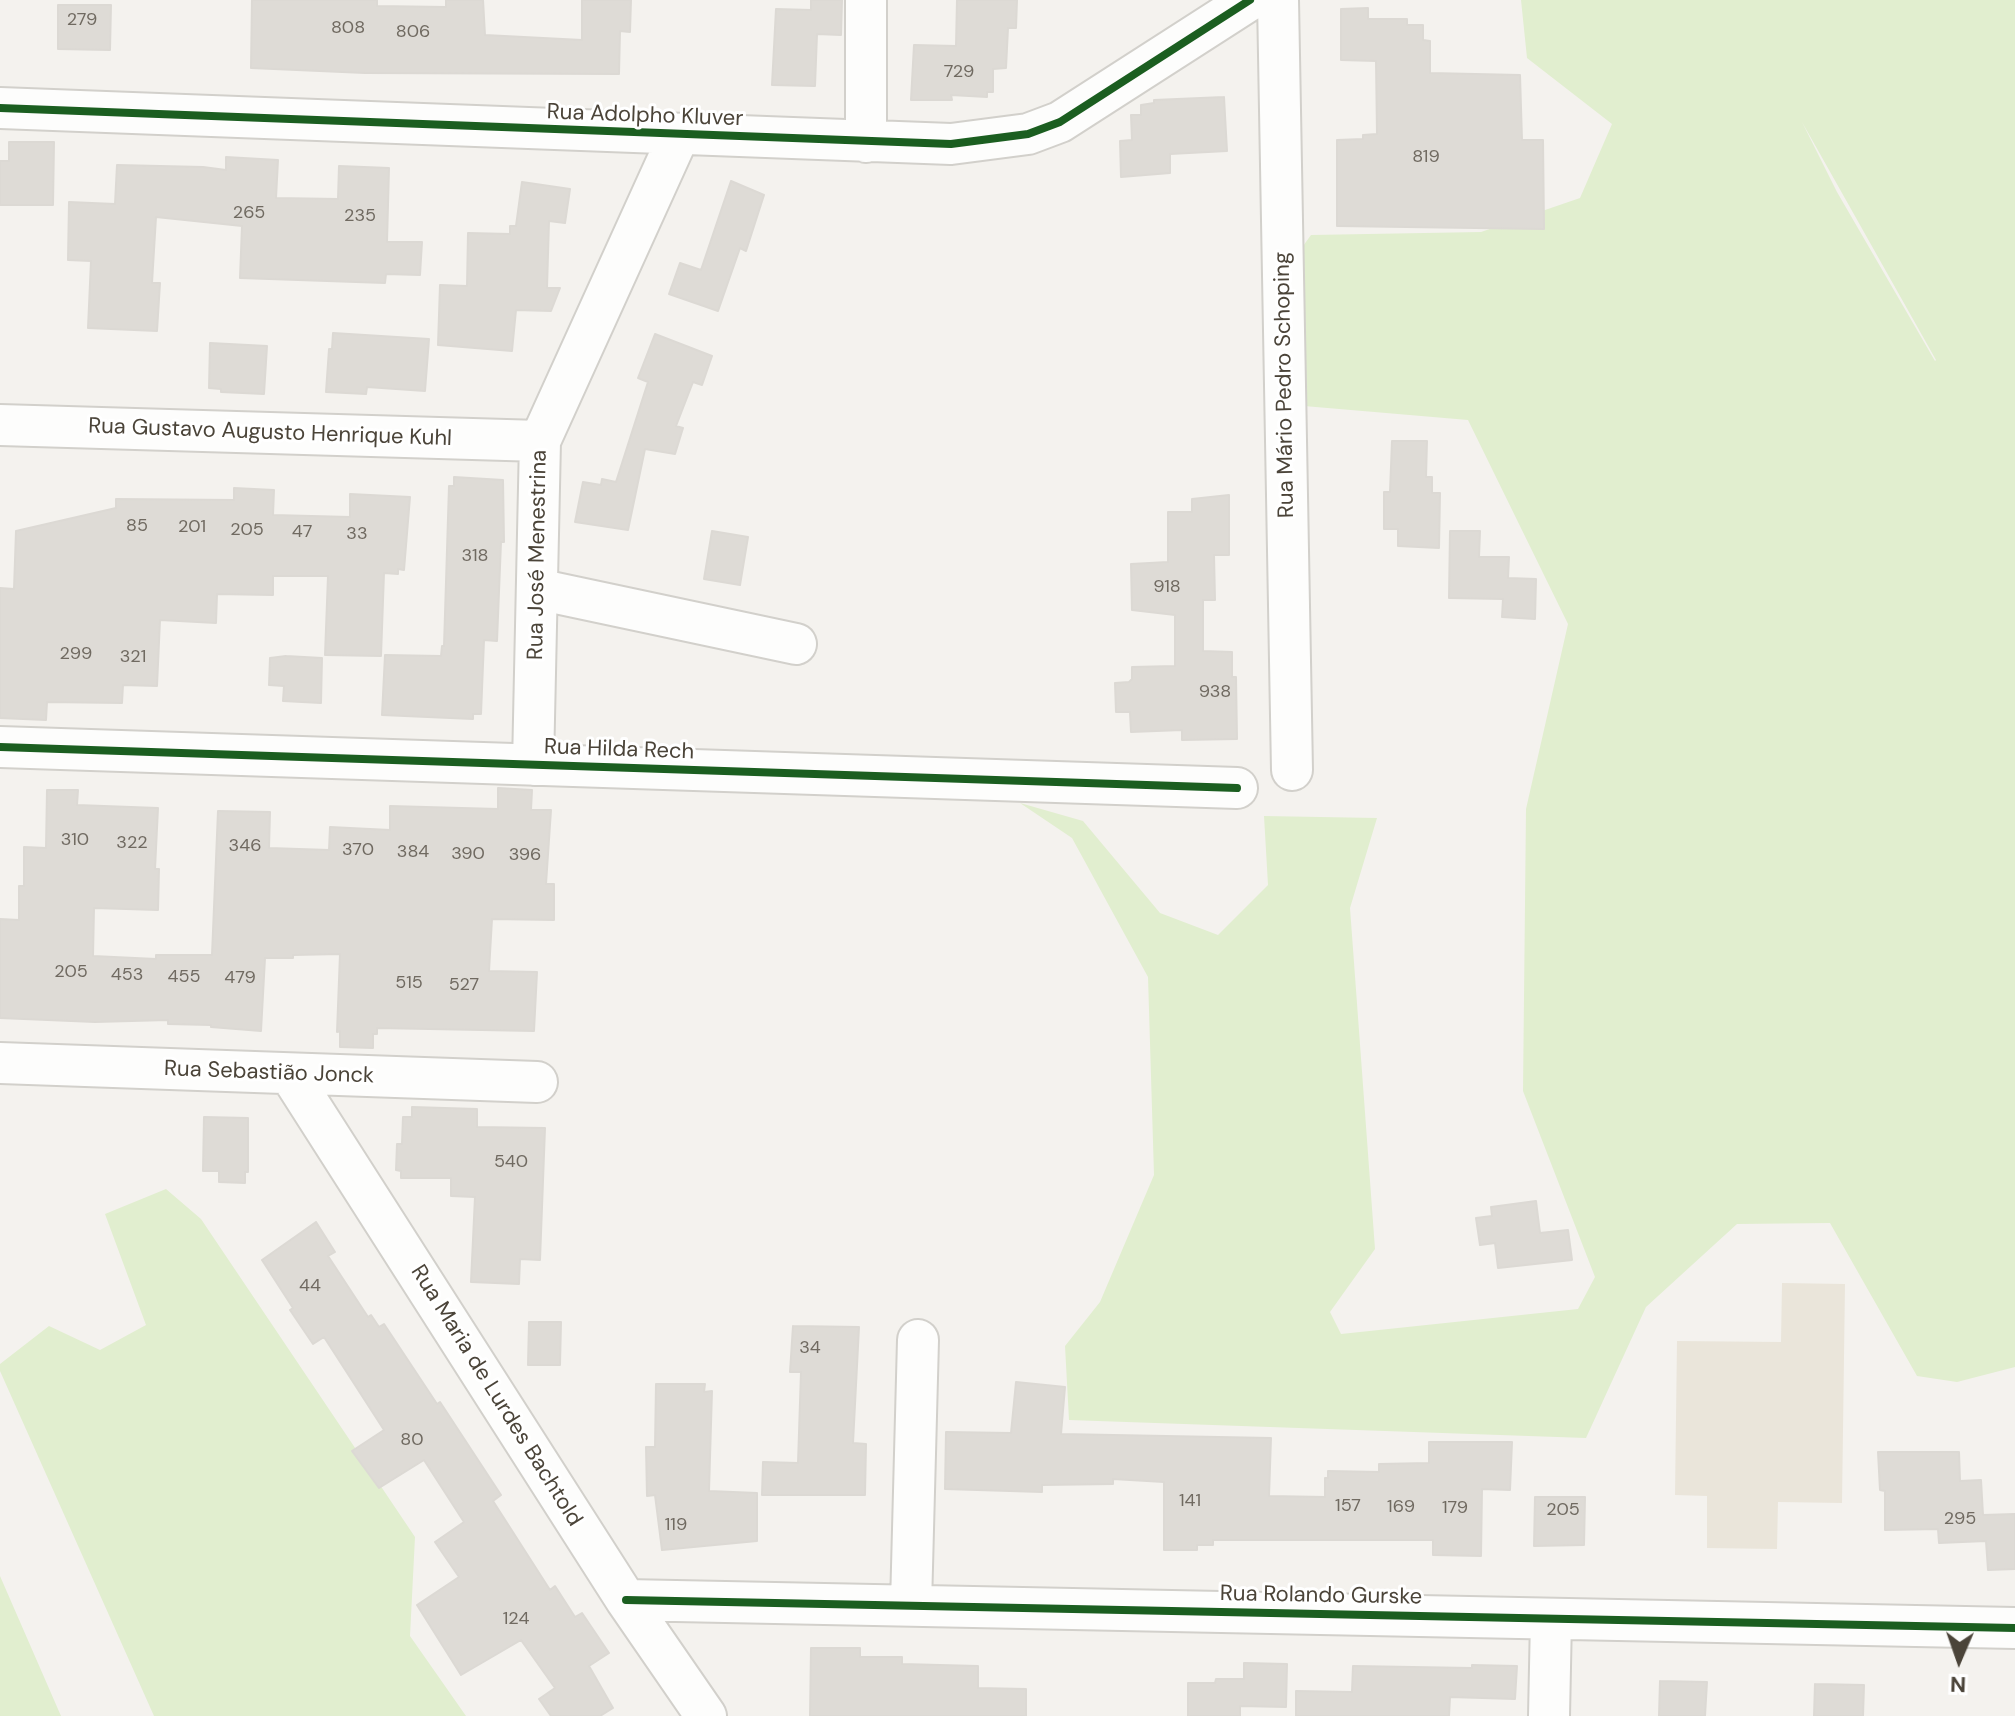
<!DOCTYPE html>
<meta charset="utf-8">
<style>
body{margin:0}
#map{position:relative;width:2015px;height:1716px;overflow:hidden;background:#f4f2ee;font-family:"DM Sans",sans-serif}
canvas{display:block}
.north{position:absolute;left:1919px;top:1620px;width:80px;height:80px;-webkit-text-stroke:6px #fff;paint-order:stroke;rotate:182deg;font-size:22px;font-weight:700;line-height:32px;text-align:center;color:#4b4439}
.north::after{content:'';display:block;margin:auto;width:28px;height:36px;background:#4b4439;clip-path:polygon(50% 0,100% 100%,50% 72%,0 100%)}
</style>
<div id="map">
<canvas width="2015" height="1716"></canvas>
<div class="north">N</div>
</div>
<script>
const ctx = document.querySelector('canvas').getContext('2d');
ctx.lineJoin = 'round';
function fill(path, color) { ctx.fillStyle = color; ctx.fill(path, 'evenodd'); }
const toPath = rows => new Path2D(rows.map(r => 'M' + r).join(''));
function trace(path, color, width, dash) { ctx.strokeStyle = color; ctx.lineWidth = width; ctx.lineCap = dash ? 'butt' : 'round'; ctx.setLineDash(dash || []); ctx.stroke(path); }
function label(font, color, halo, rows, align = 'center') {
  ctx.font = font + ' "DM Sans",sans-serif'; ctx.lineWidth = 6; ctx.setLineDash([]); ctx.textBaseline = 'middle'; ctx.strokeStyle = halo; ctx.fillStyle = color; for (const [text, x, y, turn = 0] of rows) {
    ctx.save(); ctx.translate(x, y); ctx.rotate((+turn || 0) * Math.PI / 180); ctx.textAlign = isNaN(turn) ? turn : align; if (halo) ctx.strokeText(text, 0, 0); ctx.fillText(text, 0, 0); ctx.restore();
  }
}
const education = toPath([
 [1782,1283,1845,1284,1842,1503,1778,1502,1777,1549,1707,1548,1707,1496,1675,1495,1677,1341,1781,1342]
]);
const green = toPath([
 [1521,0,2015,0,2015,1367,1957,1382,1917,1376,1830,1223,1737,1224,1646,1307,1586,1438,1069,1420,1065,1346,1100,1302,1154,1175,1148,977,1072,838,1020,803,1083,821,1160,913,1218,935,1268,885,1264,816,1377,818,1350,908,1375,1249,1330,1312,1341,1334,1578,1309,1595,1277,1523,1091,1526,809,1568,624,1468,420,1304,406,1298,253,1311,235,1481,232,1580,198,1612,124,1527,58],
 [1802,122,1936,360,1935,361,1837,192],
 [166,1189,201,1219,415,1537,410,1636,466,1716,154,1716,0,1371,0,1364,49,1326,100,1350,146,1325,105,1214],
 [0,1576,61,1716,0,1716]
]);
const building = toPath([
 [252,0,377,0,377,6,446,7,446,0,483,0,485,35,582,40,582,0,631,0,630,32,620,31,619,74,365,73,251,68,252,0],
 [811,0,842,0,841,35,817,34,815,86,772,85,776,9,811,10,811,0],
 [957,0,1017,0,1016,28,1008,28,1006,68,993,69,993,92,987,92,987,97,951,95,952,100,911,100,914,45,956,46,957,0],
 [58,5,111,5,110,50,58,49,58,5],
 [1368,8,1368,19,1407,19,1407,25,1423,25,1423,40,1430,41,1430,73,1520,75,1522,140,1543,140,1544,229,1337,226,1337,140,1363,139,1363,135,1377,134,1376,61,1341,60,1341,9,1368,8],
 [1224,97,1227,151,1170,154,1170,173,1121,177,1120,141,1132,140,1131,115,1141,115,1141,105,1154,103,1154,100,1224,97],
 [9,142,54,142,53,205,0,205,0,161,9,161,9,142],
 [226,157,278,160,276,198,338,199,339,166,389,168,387,242,422,242,420,275,386,274,385,283,240,278,242,226,156,217,152,283,160,283,157,331,88,328,91,261,68,260,69,202,115,204,117,165,203,167,226,170,226,157],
 [731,181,764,195,746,251,740,248,718,311,669,294,680,263,701,270,731,181],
 [522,182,570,189,565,223,549,221,547,288,560,288,551,311,516,310,512,351,438,345,440,285,467,286,468,233,510,234,510,226,516,226,522,182],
 [333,333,429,339,425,391,367,387,366,394,326,392,329,349,332,349,333,333],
 [655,334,712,356,702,385,693,382,676,426,683,428,675,454,645,449,628,530,575,522,583,482,601,485,602,479,616,482,648,382,638,378,655,334],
 [210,343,267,346,264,394,221,392,221,389,209,388,210,343],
 [1392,441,1427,441,1426,477,1432,477,1432,493,1440,493,1439,548,1398,546,1398,529,1384,529,1384,492,1390,492,1392,441],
 [454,477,503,480,504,542,501,542,497,641,484,640,481,714,473,714,473,719,382,715,385,655,441,656,442,646,444,646,449,486,454,486,454,477],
 [234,488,274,490,273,515,350,517,350,494,410,497,404,570,398,569,398,574,384,573,381,656,325,655,328,576,273,576,273,595,217,594,216,623,160,620,157,686,123,685,122,703,47,702,46,720,0,718,0,588,14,589,16,531,116,508,116,499,234,500,234,488],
 [1229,495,1229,555,1214,555,1215,600,1203,600,1203,651,1232,652,1232,677,1236,677,1237,739,1182,740,1182,730,1131,732,1130,712,1116,712,1115,683,1129,682,1132,679,1132,667,1175,666,1175,615,1132,610,1131,564,1168,562,1168,512,1192,512,1192,499,1229,495],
 [712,531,748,537,740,585,704,579,712,531],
 [1450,531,1480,531,1479,557,1509,557,1508,578,1536,579,1535,619,1502,617,1503,599,1449,598,1450,531],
 [286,656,322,658,321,703,283,701,284,686,269,685,270,658,286,656],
 [498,788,532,790,531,810,551,810,546,884,554,884,554,920,492,919,489,971,537,972,534,1031,377,1028,377,1034,373,1034,373,1048,340,1047,340,1031,337,1032,340,954,293,955,293,958,265,958,261,1031,211,1027,211,1025,168,1024,168,1020,95,1022,0,1018,0,919,19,920,19,886,24,886,24,847,46,848,47,790,78,790,77,805,158,808,155,869,159,869,158,910,94,908,93,956,156,959,156,955,212,955,218,811,270,812,269,848,329,850,330,827,390,830,390,806,498,809,498,788],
 [412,1107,477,1109,477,1127,545,1128,540,1260,520,1259,519,1284,471,1282,475,1197,451,1196,451,1178,401,1178,401,1171,396,1170,397,1144,402,1144,403,1117,412,1117,412,1107],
 [204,1117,248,1118,248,1172,245,1172,245,1183,219,1182,219,1171,203,1171,204,1117],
 [1536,1201,1540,1233,1568,1230,1572,1260,1498,1268,1495,1243,1480,1245,1476,1218,1492,1216,1491,1207,1536,1201],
 [316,1222,335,1252,328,1256,368,1317,371,1315,379,1327,384,1324,437,1404,440,1402,501,1495,493,1501,550,1590,555,1586,575,1617,582,1613,609,1653,589,1666,613,1708,600,1716,551,1716,539,1699,555,1688,521,1640,461,1675,417,1605,459,1577,435,1542,464,1522,424,1460,379,1488,352,1451,384,1430,324,1337,313,1344,290,1310,293,1308,262,1260,316,1222],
 [529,1322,561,1322,560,1365,528,1365,529,1322],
 [793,1326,859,1327,853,1443,866,1444,865,1495,762,1495,763,1462,798,1463,801,1372,790,1372,793,1326],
 [1016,1382,1065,1387,1061,1434,1271,1438,1269,1496,1325,1497,1325,1478,1328,1478,1328,1471,1379,1472,1379,1464,1429,1463,1429,1442,1512,1442,1510,1490,1482,1489,1481,1556,1433,1555,1433,1540,1213,1540,1213,1545,1197,1545,1197,1550,1164,1550,1164,1482,1113,1479,1113,1484,1042,1485,1042,1492,945,1489,946,1432,1011,1433,1016,1382],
 [656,1384,705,1384,704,1392,712,1391,709,1491,757,1493,757,1541,662,1550,655,1495,647,1496,646,1447,655,1447,656,1384],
 [1878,1452,1959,1452,1960,1481,1981,1480,1983,1515,2015,1514,2015,1569,1988,1570,1986,1541,1939,1543,1938,1529,1885,1530,1885,1491,1880,1490,1878,1452],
 [1535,1497,1585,1497,1584,1545,1534,1546,1535,1497],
 [811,1648,860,1648,860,1657,902,1657,902,1664,978,1666,978,1688,1026,1689,1026,1716,810,1716,811,1648],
 [1244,1663,1287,1664,1286,1707,1240,1706,1240,1716,1188,1716,1188,1683,1215,1683,1216,1679,1244,1679,1244,1663],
 [1472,1665,1517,1666,1515,1699,1450,1697,1449,1716,1296,1716,1296,1691,1352,1692,1353,1666,1472,1668,1472,1665],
 [1660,1681,1707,1682,1705,1716,1659,1716,1660,1681],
 [1815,1684,1864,1685,1863,1716,1814,1716,1815,1684]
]);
const minor = toPath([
 [866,0,866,142],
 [1278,0,1292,770],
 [0,108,951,144,1028,134,1060,122,1250,0],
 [0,425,540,441],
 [537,589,796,644],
 [0,747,1237,788],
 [533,765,540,441,679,135],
 [0,1063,537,1082],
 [290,1074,626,1600,706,1716],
 [626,1600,2015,1628],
 [911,1605,918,1340],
 [1549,1716,1551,1619]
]);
const cycleway = toPath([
 [0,108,951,144,1028,134,1060,122,1250,0],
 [0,747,1237,788],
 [626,1600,2015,1628]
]);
const numberNames = [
 ["279",82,20],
 ["808",348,28],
 ["806",413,32],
 ["729",959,72],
 ["819",1426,157],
 ["265",249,213],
 ["235",360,216],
 ["85",137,526],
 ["201",192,527],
 ["205",247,530],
 ["47",302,532],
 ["33",357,534],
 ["318",475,556],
 ["918",1167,587],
 ["299",76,654],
 ["321",133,657],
 ["938",1215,692],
 ["310",75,840],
 ["322",132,843],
 ["346",245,846],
 ["370",358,850],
 ["384",413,852],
 ["390",468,854],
 ["396",525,855],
 ["205",71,972],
 ["453",127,975],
 ["455",184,977],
 ["479",240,978],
 ["515",409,983],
 ["527",464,985],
 ["540",511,1162],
 ["44",310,1286],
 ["34",810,1348],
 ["80",412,1440],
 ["141",1190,1501],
 ["157",1348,1506],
 ["169",1401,1507],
 ["179",1455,1508],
 ["205",1563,1510],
 ["295",1960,1519],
 ["119",676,1525],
 ["124",516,1619]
];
const streetNames = [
 ["Rua Adolpho Kluver",645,116,2],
 ["Rua Mário Pedro Schoping",1285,385,-91],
 ["Rua Gustavo Augusto Henrique Kuhl",270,433,2],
 ["Rua José Menestrina",538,555,-89],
 ["Rua Hilda Rech",619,750,2],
 ["Rua Sebastião Jonck",269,1073,2],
 ["Rua Maria de Lurdes Bachtold",496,1396,58],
 ["Rua Rolando Gurske",1321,1596,1]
];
fill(education, '#eae5da');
fill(green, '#e1eecf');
fill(building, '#dedbd6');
trace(building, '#dcd9d4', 2);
trace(minor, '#d2d0cb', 44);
trace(minor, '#fdfdfc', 40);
trace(cycleway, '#1b5e20', 8);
label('18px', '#706a61', null, numberNames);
label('22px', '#4b4439', '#fff', streetNames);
</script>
